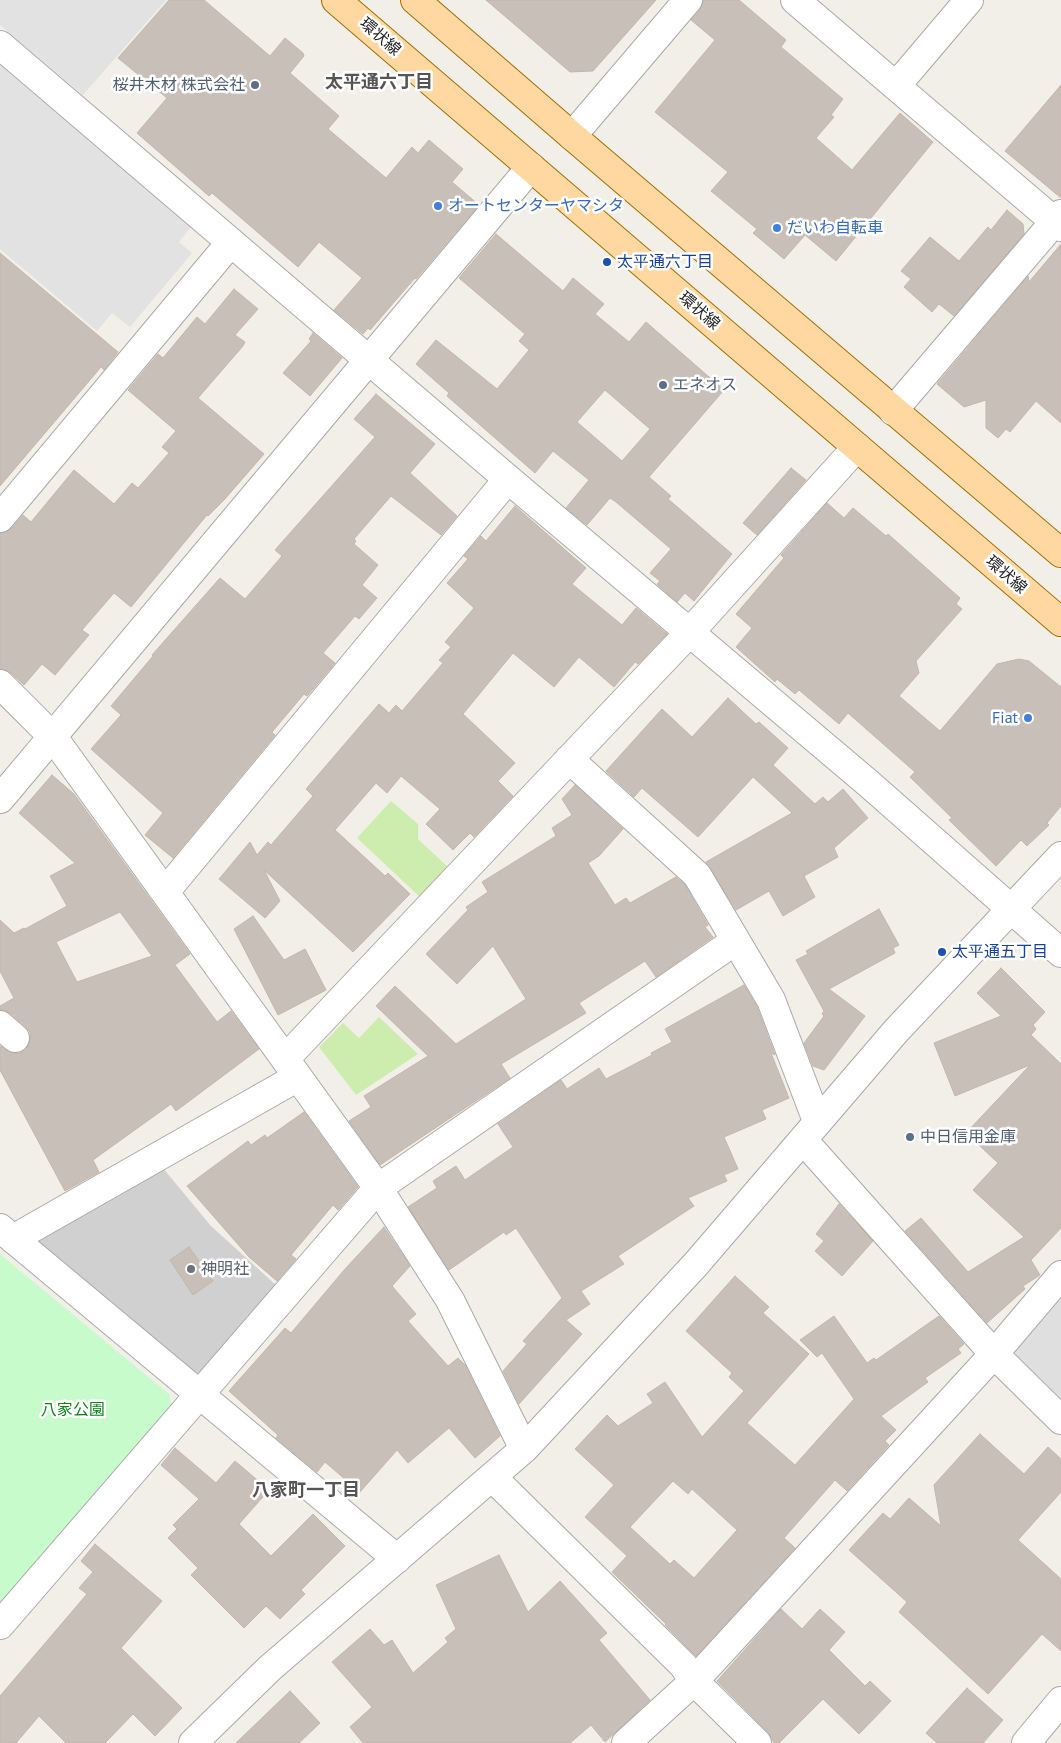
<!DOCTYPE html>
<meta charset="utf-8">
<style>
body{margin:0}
canvas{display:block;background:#f2efe9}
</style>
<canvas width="1061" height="1743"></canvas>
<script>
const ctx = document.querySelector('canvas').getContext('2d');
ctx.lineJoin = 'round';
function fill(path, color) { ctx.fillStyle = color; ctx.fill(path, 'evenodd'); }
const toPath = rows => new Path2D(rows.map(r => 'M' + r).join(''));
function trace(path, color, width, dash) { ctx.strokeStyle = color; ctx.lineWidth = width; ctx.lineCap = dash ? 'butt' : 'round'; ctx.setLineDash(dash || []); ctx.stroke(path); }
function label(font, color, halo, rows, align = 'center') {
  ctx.font = font + ' "PT Sans","Noto Sans JP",sans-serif'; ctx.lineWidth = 5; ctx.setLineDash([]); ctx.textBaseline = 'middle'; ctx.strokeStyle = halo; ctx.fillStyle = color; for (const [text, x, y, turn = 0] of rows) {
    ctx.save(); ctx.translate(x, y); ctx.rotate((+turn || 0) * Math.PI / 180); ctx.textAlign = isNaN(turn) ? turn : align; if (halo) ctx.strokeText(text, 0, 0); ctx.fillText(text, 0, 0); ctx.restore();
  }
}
const residential = toPath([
 [1061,1294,1061,1405,1017,1362,1015,1349]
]);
const religious = toPath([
 [162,1167,211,1226,277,1286,203,1373,190,1372,37,1245,38,1236]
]);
const grass = toPath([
 [391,801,418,824,418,839,449,868,421,898,357,838],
 [379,1017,418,1054,356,1095,319,1047,343,1023,359,1038]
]);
const park = toPath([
 [0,1254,170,1395,171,1410,0,1609]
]);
const parking = toPath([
 [0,0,166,0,83,95,0,25],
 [0,65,191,227,179,242,192,253,130,327,112,313,97,331,0,249]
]);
const building = toPath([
 [169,0,204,0,270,56,285,38,303,53,304,56,290,73,339,116,328,129,386,178,412,147,418,153,429,140,463,169,452,182,479,205,416,279,415,278,370,330,368,328,363,334,334,310,362,278,319,242,298,267,212,193,209,196,137,133,167,98,118,58,169,0],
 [486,0,656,0,593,71,570,72,486,0],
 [703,0,739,0,786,40,781,47,843,99,831,115,834,117,816,138,852,170,900,113,933,142,836,261,805,235,784,259,753,233,757,229,711,191,728,172,655,112,715,40,691,20,700,10,703,0],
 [1061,85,1061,198,1005,151,1061,85],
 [1007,210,1023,224,1024,234,954,316,939,304,932,312,904,287,911,279,901,271,930,237,959,261,988,227,991,230,1007,210],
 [496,234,563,291,573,278,604,304,595,314,629,342,646,322,724,390,649,477,671,496,668,499,732,554,694,601,685,593,677,602,657,584,660,581,650,573,671,549,616,502,610,498,587,525,566,508,589,480,553,451,535,473,447,396,449,393,416,364,436,340,497,389,529,350,519,341,525,334,459,278,496,234],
 [605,390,650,429,622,461,577,422,605,390],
 [1061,244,1061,423,1036,401,1010,432,1006,429,998,438,986,428,986,400,964,407,937,384,1028,276,1029,282,1061,244],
 [0,253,118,352,104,370,101,367,0,486,0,253],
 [234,289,258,309,235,335,245,342,243,346,198,398,264,454,224,500,208,516,207,515,131,607,114,593,82,630,89,635,55,675,42,664,24,685,11,673,0,669,0,533,12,528,23,515,31,522,74,470,114,504,132,483,138,488,169,453,162,447,176,431,128,390,158,354,163,358,197,317,205,324,234,289],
 [313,333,342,358,310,396,283,373,311,341,309,339,313,333],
 [376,394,435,444,410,473,457,516,441,535,391,496,354,539,356,541,354,544,378,565,362,585,377,598,359,619,355,616,323,653,335,663,307,696,304,694,272,732,275,735,173,858,145,835,163,813,91,749,121,715,111,706,153,656,152,655,220,578,245,599,282,556,275,550,375,437,354,419,376,394],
 [791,468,806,480,757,535,743,523,791,468],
 [827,503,844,518,853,508,886,536,888,534,960,598,956,604,962,609,916,661,919,673,899,696,940,731,997,664,1019,659,1029,661,1061,687,1061,806,1047,823,1049,825,1027,846,1021,840,996,866,949,820,952,818,910,777,915,772,848,713,839,724,799,690,795,694,777,679,775,682,736,647,752,628,736,614,784,558,781,555,827,503],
 [515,506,586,568,572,584,622,625,636,608,667,634,638,664,635,662,614,687,579,657,554,687,513,653,463,714,515,763,498,781,513,796,474,837,470,833,453,850,426,824,440,809,401,776,387,793,376,783,335,830,385,876,388,873,410,894,353,952,264,870,280,901,265,918,219,879,250,842,257,855,268,842,271,845,313,796,306,789,379,704,389,713,396,705,402,711,443,663,439,660,451,647,445,642,474,608,447,583,468,559,464,556,481,536,486,541,515,506],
 [728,698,756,724,759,722,788,748,773,765,815,804,823,797,828,802,843,789,868,818,834,848,838,857,804,876,815,897,783,916,769,891,736,910,706,862,792,813,753,777,698,837,642,788,634,797,606,771,662,709,692,737,728,698],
 [52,775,74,794,190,954,175,965,217,1022,231,1011,259,1049,176,1111,171,1104,93,1160,99,1172,65,1191,0,1070,0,1046,12,1053,20,1053,26,1049,30,1040,30,1032,25,1026,10,1013,0,1010,0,1006,14,998,0,971,0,920,14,933,24,928,25,929,67,906,50,876,75,863,19,813,52,775],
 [120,912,152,956,77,982,56,942,120,912],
 [575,785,623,829,599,856,588,863,615,905,626,898,630,903,676,877,685,885,708,925,705,927,713,937,656,977,645,961,579,1003,586,1013,501,1064,510,1078,380,1165,349,1121,371,1107,364,1096,428,1056,376,1006,395,986,456,1044,526,999,493,946,457,984,426,954,468,910,466,907,488,892,482,882,556,836,552,828,572,815,562,799,575,785],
 [879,909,899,945,893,948,895,953,829,989,865,1016,824,1070,813,1066,804,1043,824,1016,822,1014,824,1011,796,960,808,954,806,951,879,909],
 [253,916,284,960,305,949,326,990,278,1015,234,929,253,916],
 [1001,968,1045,1012,1033,1025,1036,1029,1031,1035,1061,1064,1061,1228,1031,1260,1040,1275,1023,1286,1025,1289,987,1323,905,1231,921,1218,968,1272,1024,1237,973,1190,998,1163,966,1133,1030,1065,955,1096,934,1043,1001,1016,977,993,1001,968],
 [744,985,757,1007,775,1055,771,1053,789,1098,762,1110,766,1119,724,1137,738,1169,724,1175,727,1181,688,1198,694,1206,618,1256,624,1264,581,1291,590,1304,566,1320,582,1334,519,1404,503,1371,527,1344,523,1341,562,1298,516,1228,506,1235,504,1232,449,1270,408,1207,437,1188,433,1181,456,1166,465,1180,513,1147,498,1124,561,1080,567,1089,599,1068,606,1079,652,1055,651,1053,672,1042,665,1029,744,985],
 [304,1112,358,1187,338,1210,333,1205,291,1255,296,1259,277,1281,249,1257,187,1186,248,1141,251,1145,265,1135,267,1138,304,1112],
 [839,1204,873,1241,842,1276,815,1251,824,1241,816,1234,839,1204],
 [384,1227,410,1266,392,1286,416,1314,408,1321,448,1366,458,1358,465,1365,500,1436,475,1458,449,1428,408,1463,397,1450,360,1492,325,1462,317,1472,276,1438,278,1435,229,1391,285,1328,291,1333,345,1269,384,1227],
 [189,1247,213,1281,193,1295,170,1260,189,1247],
 [735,1276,769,1307,763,1313,809,1354,747,1423,795,1465,854,1399,822,1353,817,1357,800,1340,834,1316,867,1363,874,1358,876,1360,939,1316,964,1344,958,1349,961,1353,925,1378,928,1382,881,1416,896,1430,885,1441,889,1445,847,1491,835,1480,784,1538,795,1548,696,1656,665,1625,666,1624,612,1572,627,1556,585,1517,614,1485,575,1449,607,1415,618,1426,653,1403,647,1394,665,1382,702,1437,744,1391,729,1377,732,1373,686,1331,735,1276],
 [673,1481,688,1494,692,1489,737,1530,694,1578,674,1560,670,1564,630,1527,673,1481],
 [980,1434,1024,1474,1048,1447,1061,1459,1061,1492,1018,1540,1061,1579,1061,1651,1042,1634,988,1694,899,1612,907,1602,849,1550,883,1513,890,1519,909,1498,941,1526,934,1485,980,1434],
 [175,1448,216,1483,235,1461,269,1490,239,1524,271,1556,313,1514,345,1546,301,1590,305,1594,280,1619,266,1606,244,1628,191,1575,198,1568,168,1538,177,1529,173,1525,199,1499,161,1465,175,1448],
 [95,1544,162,1601,121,1648,182,1708,155,1736,133,1714,105,1743,66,1743,39,1716,16,1743,0,1743,0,1696,87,1594,79,1588,93,1572,81,1561,95,1544],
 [499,1555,528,1612,560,1581,607,1633,599,1640,650,1700,605,1742,591,1725,570,1743,363,1743,350,1727,372,1707,332,1662,370,1629,384,1645,392,1640,413,1673,448,1642,445,1638,456,1629,436,1585,499,1555],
 [781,1609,802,1629,820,1609,845,1632,829,1650,865,1686,870,1681,891,1701,859,1734,823,1699,779,1743,774,1743,768,1732,717,1681,781,1609],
 [967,1688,1003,1720,983,1743,937,1743,926,1733,967,1688],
 [290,1691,320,1723,299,1743,236,1743,290,1691]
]);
const minor = toPath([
 [795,0,1061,227],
 [0,45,508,479,868,783,1061,953],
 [896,86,969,0],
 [572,136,688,0],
 [893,411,1061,214],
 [0,518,231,242],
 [0,684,53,737,378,1188,450,1300,524,1449],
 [569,759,697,875,771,1000,817,1121],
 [0,799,531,167],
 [165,892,508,479],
 [0,1025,15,1038],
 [285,1059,689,633,857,447],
 [803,1140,994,1354,1061,1420],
 [0,1228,397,1559],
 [13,1239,298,1077],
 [492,1477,683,1665,694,1681,757,1743],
 [0,1625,378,1188,735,941],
 [193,1743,270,1668,524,1449,696,1264,896,1031,1061,856],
 [626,1743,694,1681,994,1354,1061,1275],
 [1026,1743,1061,1701]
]);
const major = toPath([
 [336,0,1061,622],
 [415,0,572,136,1061,553]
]);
const markers = [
 [255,85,5,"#5c6f8a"],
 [438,206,5,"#3f7fe0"],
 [777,228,5,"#3f7fe0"],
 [607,262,5,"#1a4fb4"],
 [663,385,5,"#5c6f8a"],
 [1028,718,5,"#3f7fe0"],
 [942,952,5,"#1a4fb4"],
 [910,1137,5,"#5c6f8a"],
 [191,1269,5,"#6b7280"]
];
const streetNames = [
 ["環状線",380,37,41],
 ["環状線",699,311,41],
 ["環状線",1006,575,41]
];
const serviceNames = [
 ["桜井木材 株式会社",245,85,"right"],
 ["エネオス",673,385],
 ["中日信用金庫",920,1137]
];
const shopNames = [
 ["オートセンターヤマシタ",448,206],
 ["だいわ自転車",787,228],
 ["Fiat",1018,718,"right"]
];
const transitNames = [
 ["太平通六丁目",617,262],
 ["太平通五丁目",952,952]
];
const worshipNames = [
 ["神明社",201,1269]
];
const parkNames = [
 ["八家公園",73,1410]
];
const neighbourhoodNames = [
 ["太平通六丁目",379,83],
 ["八家町一丁目",306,1491]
];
fill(residential, '#e0dfdf');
fill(religious, '#d0d0d0');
fill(grass, '#ccedae');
fill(park, '#c7fbcc');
fill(parking, '#e2e2e2');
fill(building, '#c7bfb8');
trace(building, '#c5b6aa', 1);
trace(minor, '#a9a9a9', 30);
trace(major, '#a06e00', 30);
trace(minor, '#fff', 28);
trace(major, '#ffd8a1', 28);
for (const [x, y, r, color] of markers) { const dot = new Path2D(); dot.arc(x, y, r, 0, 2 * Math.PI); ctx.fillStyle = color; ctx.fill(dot); trace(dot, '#fff', 2); }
label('16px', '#222', '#fff', streetNames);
label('16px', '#4e5e75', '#fff', serviceNames, 'left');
label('16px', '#366cbe', '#fff', shopNames, 'left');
label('16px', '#164399', '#fff', transitNames, 'left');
label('16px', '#5b616d', '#fff', worshipNames, 'left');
label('16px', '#098715', '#fff', parkNames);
label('bold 18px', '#555', '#fff', neighbourhoodNames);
</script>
